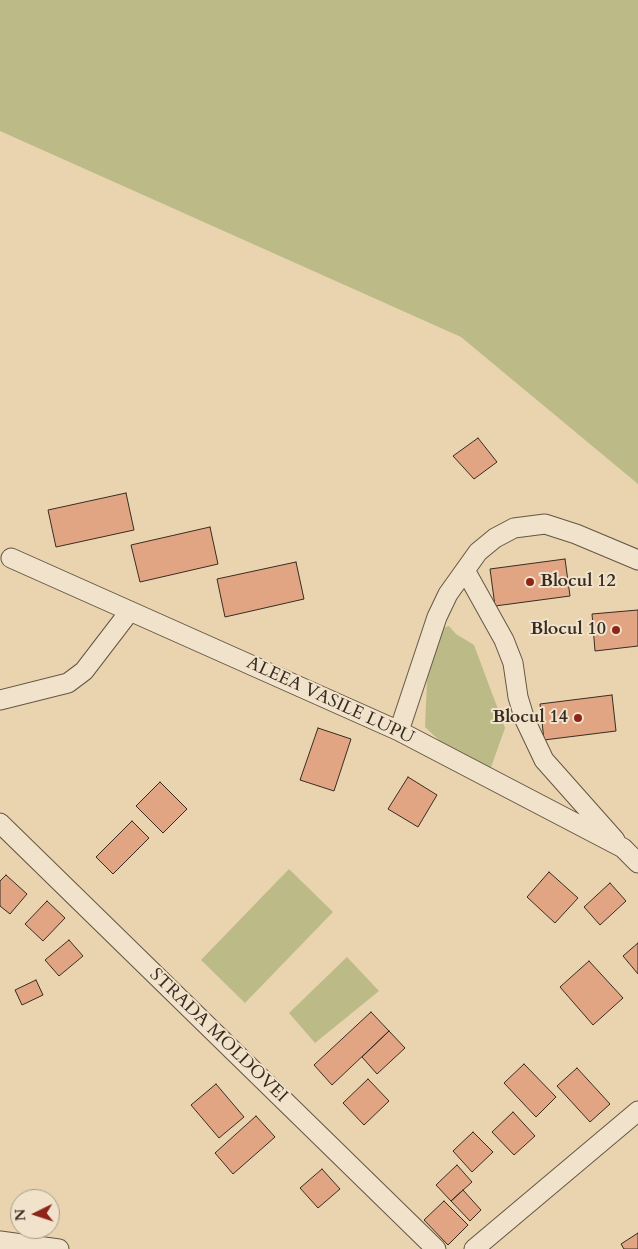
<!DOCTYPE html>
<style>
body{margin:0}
#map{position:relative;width:638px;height:1249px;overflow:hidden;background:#e9d4af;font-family:Cardo,serif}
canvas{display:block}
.north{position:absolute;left:10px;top:1189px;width:50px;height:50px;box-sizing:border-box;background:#f1e3cb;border:1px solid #a79a87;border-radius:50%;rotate:266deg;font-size:14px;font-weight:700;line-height:20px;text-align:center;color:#382c21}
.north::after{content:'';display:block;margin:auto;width:18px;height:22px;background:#8f2418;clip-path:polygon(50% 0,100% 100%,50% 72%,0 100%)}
</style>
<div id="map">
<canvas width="638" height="1249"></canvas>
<div class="north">N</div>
</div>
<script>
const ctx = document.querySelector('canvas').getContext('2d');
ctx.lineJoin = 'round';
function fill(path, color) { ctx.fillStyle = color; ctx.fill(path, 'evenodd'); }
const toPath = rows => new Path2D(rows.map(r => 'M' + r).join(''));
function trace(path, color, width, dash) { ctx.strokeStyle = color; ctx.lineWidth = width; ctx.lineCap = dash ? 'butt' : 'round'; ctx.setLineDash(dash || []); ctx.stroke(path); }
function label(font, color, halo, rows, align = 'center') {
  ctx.font = font + ' Cardo,serif'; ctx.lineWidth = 4; ctx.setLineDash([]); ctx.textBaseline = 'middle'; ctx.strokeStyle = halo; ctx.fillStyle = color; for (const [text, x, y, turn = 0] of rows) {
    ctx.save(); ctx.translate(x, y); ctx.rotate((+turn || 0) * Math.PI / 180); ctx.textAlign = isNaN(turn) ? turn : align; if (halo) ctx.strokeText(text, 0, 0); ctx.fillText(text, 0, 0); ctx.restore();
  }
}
const green = toPath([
 [0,0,638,0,638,484,461,337,0,131],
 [449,626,456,634,474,645,505,728,489,773,457,757,425,727,427,680,439,629],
 [289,869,333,912,245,1003,201,960],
 [347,957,379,991,315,1043,289,1013]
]);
const building = toPath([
 [478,438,497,462,474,479,453,456,478,438],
 [126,493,134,530,56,547,48,510,126,493],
 [210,527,218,564,140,582,131,545,210,527],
 [565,559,570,596,495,606,490,569,565,559],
 [296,562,304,599,225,617,217,579,296,562],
 [638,610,638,646,595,651,592,614,638,610],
 [612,695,616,731,544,740,540,704,612,695],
 [318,728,351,739,334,791,300,780,318,728],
 [408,777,437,795,418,827,388,809,408,777],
 [160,782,187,809,163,833,136,806,160,782],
 [132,821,149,838,113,874,96,857,132,821],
 [549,872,578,898,555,923,527,897,549,872],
 [6,875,27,894,10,914,0,906,0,881,6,875],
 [610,883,626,901,600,925,584,907,610,883],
 [47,901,65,918,43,941,25,924,47,901],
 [69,940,83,956,59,976,45,960,69,940],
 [638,943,638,974,623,956,638,943],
 [589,961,623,998,593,1025,560,987,589,961],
 [36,980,43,995,22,1005,15,990,36,980],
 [371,1012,389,1031,332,1085,314,1065,371,1012],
 [389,1031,405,1048,377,1074,362,1057,389,1031],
 [524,1064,556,1097,536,1117,504,1083,524,1064],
 [577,1068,610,1104,590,1122,557,1086,577,1068],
 [368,1079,389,1101,364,1125,343,1103,368,1079],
 [216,1084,244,1117,219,1138,191,1105,216,1084],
 [513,1112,535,1136,514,1155,492,1132,513,1112],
 [256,1116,275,1137,233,1174,215,1153,256,1116],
 [473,1132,493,1152,472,1172,453,1151,473,1132],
 [457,1165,472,1182,451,1201,436,1185,457,1165],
 [322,1169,340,1189,318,1208,300,1188,322,1169],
 [463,1190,481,1210,470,1221,451,1201,463,1190],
 [444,1201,468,1225,448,1245,424,1220,444,1201],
 [638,1233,638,1249,624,1249,621,1244,638,1233]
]);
const minor = toPath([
 [11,558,399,731,623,848,638,863],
 [465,570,504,640,513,663,518,697,525,720,544,760,615,840],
 [0,700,68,683,84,671,130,611],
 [399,731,437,617,448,594,478,552,495,538,514,528,545,524,576,534,638,560],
 [0,823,436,1249],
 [0,1241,59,1249],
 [474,1249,638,1111]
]);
const markers = [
 [530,582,5,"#8f2418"],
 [616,630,5,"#8f2418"],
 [578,718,5,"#8f2418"]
];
const poiNames = [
 ["Blocul 12",540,582,"left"],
 ["Blocul 10",606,630],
 ["Blocul 14",568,718]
];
const streetNames = [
 ["ALEEA VASILE LUPU",330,701,25],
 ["STRADA MOLDOVEI",218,1036,44]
];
fill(green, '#bcbb87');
fill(building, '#e2a584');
trace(building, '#382c21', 1);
trace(minor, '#645644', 21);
trace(minor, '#f1e3cb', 19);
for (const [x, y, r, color] of markers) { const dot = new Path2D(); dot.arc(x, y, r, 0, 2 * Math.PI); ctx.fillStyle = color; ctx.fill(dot); trace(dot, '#f1e3cb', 2); }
label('bold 18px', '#382c21', '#f1e3cb', poiNames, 'right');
label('18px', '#382c21', '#f1e3cb', streetNames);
</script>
